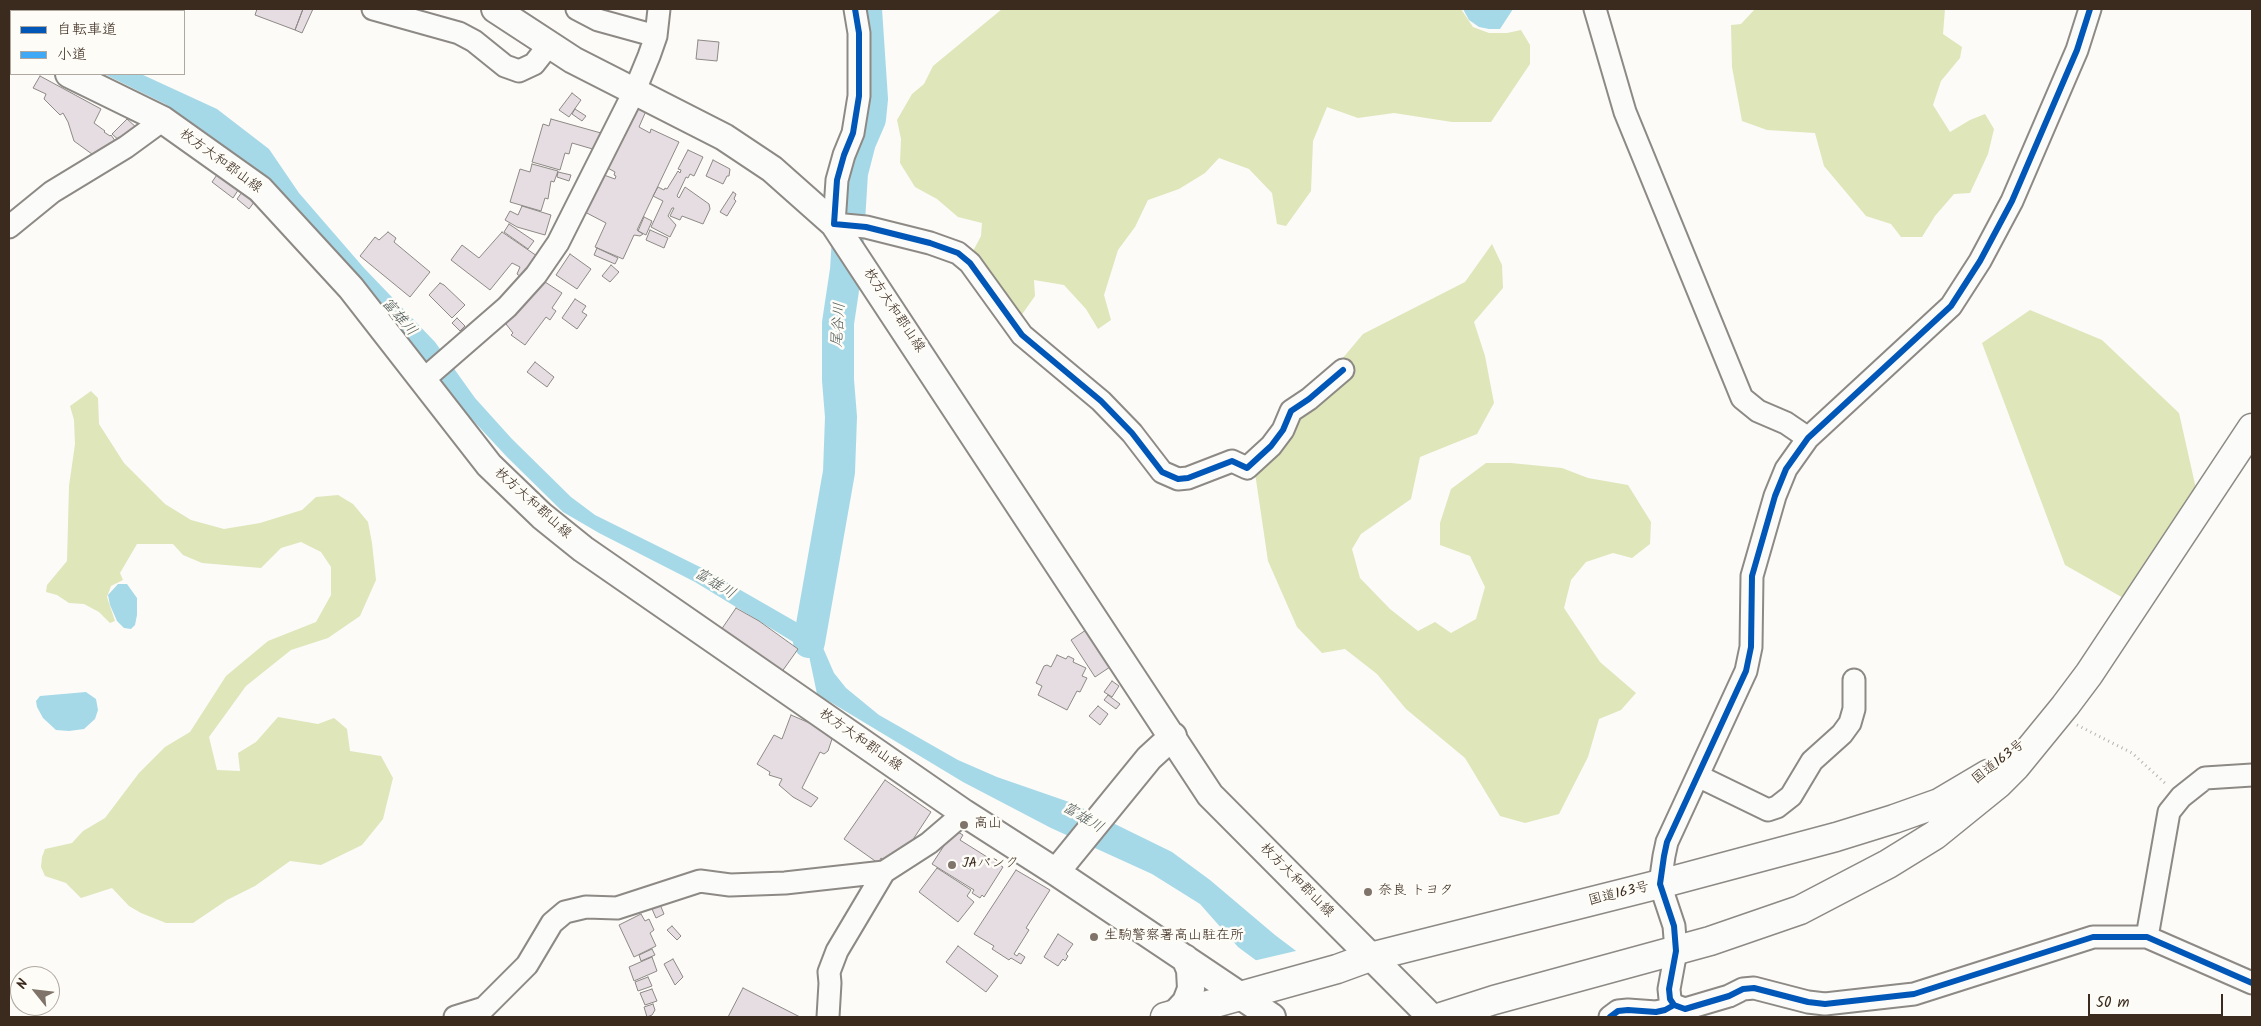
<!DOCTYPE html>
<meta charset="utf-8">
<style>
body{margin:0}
#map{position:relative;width:2261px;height:1026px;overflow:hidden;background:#fcfbf8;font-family:Kalam,"Klee One",sans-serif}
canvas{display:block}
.frame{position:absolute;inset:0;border:10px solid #3b2a1e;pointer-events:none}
.legend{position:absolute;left:10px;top:10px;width:175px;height:65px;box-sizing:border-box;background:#fdfcf7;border:1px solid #afa8a0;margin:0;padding:6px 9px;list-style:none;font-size:15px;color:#3b2a1e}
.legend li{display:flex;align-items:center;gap:10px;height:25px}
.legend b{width:25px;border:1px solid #afa8a0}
.north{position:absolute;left:10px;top:966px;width:50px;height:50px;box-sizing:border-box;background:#fdfcf7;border:1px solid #afa8a0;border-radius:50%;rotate:299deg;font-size:14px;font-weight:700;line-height:20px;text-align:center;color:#3b2a1e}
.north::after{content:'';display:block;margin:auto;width:18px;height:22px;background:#7f736a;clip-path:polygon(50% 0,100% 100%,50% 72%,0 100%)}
.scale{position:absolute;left:2088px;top:994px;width:135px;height:22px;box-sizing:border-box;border:2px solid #3b2a1e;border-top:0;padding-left:6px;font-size:15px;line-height:18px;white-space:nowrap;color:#3b2a1e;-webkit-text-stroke:4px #fdfcf7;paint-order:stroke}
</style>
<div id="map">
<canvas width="2261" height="1026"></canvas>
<div class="frame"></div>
<ul class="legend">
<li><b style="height:6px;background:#0057b8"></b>自転車道</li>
<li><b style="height:6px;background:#3fa9f5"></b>小道</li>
</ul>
<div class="north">N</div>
<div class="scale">50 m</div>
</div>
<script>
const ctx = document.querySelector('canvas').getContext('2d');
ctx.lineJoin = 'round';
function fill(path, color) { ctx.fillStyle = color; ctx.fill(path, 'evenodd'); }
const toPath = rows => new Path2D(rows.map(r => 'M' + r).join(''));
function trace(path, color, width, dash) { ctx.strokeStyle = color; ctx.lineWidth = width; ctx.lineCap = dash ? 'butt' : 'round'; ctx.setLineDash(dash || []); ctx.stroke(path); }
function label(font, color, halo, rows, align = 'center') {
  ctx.font = font + ' Kalam,"Klee One",sans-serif'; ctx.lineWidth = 5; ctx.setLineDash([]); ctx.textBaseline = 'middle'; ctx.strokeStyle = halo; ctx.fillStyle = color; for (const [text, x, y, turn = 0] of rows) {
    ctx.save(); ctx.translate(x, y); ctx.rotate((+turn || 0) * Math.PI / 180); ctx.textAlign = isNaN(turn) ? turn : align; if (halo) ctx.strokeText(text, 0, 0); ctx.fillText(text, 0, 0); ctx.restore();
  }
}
const green = toPath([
 [1002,9,1461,9,1473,27,1489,33,1507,33,1521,30,1530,45,1530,64,1491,122,1452,122,1394,113,1358,118,1327,107,1313,141,1311,191,1286,226,1277,224,1272,193,1249,169,1219,158,1205,173,1179,189,1148,200,1135,227,1118,250,1104,295,1111,320,1098,329,1086,309,1064,285,1034,280,1035,296,1018,320,972,253,981,236,982,223,958,217,937,199,915,187,900,163,901,139,897,120,912,94,924,84,933,66],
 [1755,9,1945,9,1943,34,1962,47,1960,58,1941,81,1933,105,1950,132,1970,120,1985,114,1994,129,1988,154,1970,193,1954,194,1935,216,1922,237,1901,237,1891,224,1866,216,1824,166,1815,133,1767,130,1742,121,1732,67,1731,25,1741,24],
 [1492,244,1502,265,1503,288,1474,322,1485,356,1494,403,1477,434,1420,457,1411,499,1361,534,1352,549,1360,578,1390,609,1418,631,1435,622,1451,633,1476,619,1485,587,1470,556,1440,545,1440,523,1451,489,1486,463,1511,463,1562,468,1588,478,1628,485,1651,522,1650,544,1632,558,1613,553,1586,562,1571,580,1564,608,1600,662,1636,693,1621,710,1599,719,1588,757,1559,814,1525,823,1500,816,1465,758,1406,709,1377,674,1345,649,1322,653,1297,627,1268,561,1255,473,1295,415,1363,334,1465,282],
 [2030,310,2102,340,2179,413,2199,502,2125,599,2065,565,1982,343],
 [91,391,98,398,99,424,124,463,165,504,191,520,224,529,260,523,302,510,316,497,338,495,353,504,368,522,372,543,376,580,360,616,328,638,291,650,246,686,209,737,217,770,240,771,238,753,256,742,278,717,318,724,334,718,347,729,350,751,381,756,393,778,383,819,362,845,321,865,290,861,255,886,227,900,193,923,166,923,141,913,129,906,112,888,81,898,66,883,45,876,41,867,42,857,45,849,72,843,83,831,105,818,139,773,165,747,190,732,226,676,268,641,316,622,331,595,331,567,321,552,301,542,281,548,261,568,202,563,183,555,173,544,137,544,120,573,123,580,111,586,107,597,115,621,110,623,99,612,84,604,69,603,57,595,46,592,47,585,67,561,69,486,75,444,74,420,70,406]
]);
const water = toPath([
 [1463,9,1513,9,1500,29,1489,29,1479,27,1469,20],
 [104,74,141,74,217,109,269,149,299,193,364,268,435,342,475,398,512,439,571,497,595,515,704,569,817,634,834,673,846,688,879,715,958,760,997,777,1072,803,1172,852,1210,880,1275,935,1328,975,1315,1004,1238,947,1200,904,1152,874,1051,828,963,782,817,694,808,651,695,582,599,533,563,512,507,457,468,415,422,356,360,284,236,159,165,104],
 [118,584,127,584,137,598,137,615,135,625,131,629,124,628,117,621,110,605,108,595],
 [86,692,96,699,98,710,95,719,84,729,69,731,56,730,43,718,37,707,36,701,40,696]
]);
const pier = toPath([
 [1300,950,1368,999,1389,1017,1331,1017,1253,961]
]);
const river = toPath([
 [809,642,839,472,841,417,838,380,838,323,846,270,852,173,860,142,870,119,872,99,866,9]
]);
const building = toPath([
 [257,9,303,9,295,30,255,15,257,9],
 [303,9,313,9,302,33,295,30,303,9],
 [698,40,719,42,717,61,696,59,698,40],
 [40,76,101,109,94,123,105,131,104,132,110,136,111,135,116,142,96,157,74,141,68,122,63,113,60,115,44,99,46,94,33,88,40,76],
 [572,93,581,100,569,117,559,110,572,93],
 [638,106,646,111,639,127,650,133,651,129,679,142,637,230,643,234,640,236,634,235,623,259,595,247,606,223,583,211,601,174,615,179,616,176,614,175,615,172,604,166,638,106],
 [575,109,586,116,582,121,572,114,575,109],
 [127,119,137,128,121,142,112,134,127,119],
 [551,119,601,133,596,150,572,143,569,154,565,153,560,170,532,162,543,124,549,126,551,119],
 [688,150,703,157,694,176,690,174,688,178,686,177,677,196,679,198,685,187,709,204,710,209,703,224,682,216,680,220,670,216,674,208,672,208,668,216,676,225,670,237,651,227,663,201,653,196,658,187,664,190,665,188,667,189,678,171,680,173,681,170,678,169,688,150],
 [713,160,730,169,729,176,727,176,723,184,706,176,713,160],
 [532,164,558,171,554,182,551,181,548,199,545,198,541,211,510,202,520,169,530,172,532,164],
 [221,169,242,184,233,198,212,182,221,169],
 [558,172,571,175,569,181,557,177,558,172],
 [245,188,257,198,249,209,237,199,245,188],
 [733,192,736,194,734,199,736,201,727,216,720,212,733,192],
 [522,206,551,215,545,235,517,227,505,220,510,211,518,215,522,206],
 [644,217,652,221,646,235,638,231,644,217],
 [509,224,534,241,528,249,504,232,509,224],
 [650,230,668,238,664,248,646,240,650,230],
 [388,232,396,238,394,242,430,272,410,297,360,256,375,237,379,240,388,232],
 [502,232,537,256,521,277,517,274,520,267,512,263,490,290,451,260,462,245,479,258,502,232],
 [597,248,618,258,615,264,594,255,597,248],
 [570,254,591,269,577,289,556,275,570,254],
 [611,265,619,272,610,282,602,276,611,265],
 [542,280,562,293,552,308,556,311,550,320,546,317,525,345,511,335,513,333,506,324,542,280],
 [440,283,444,285,465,305,452,318,429,295,440,283],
 [575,299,586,306,582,312,587,315,577,329,562,318,575,299],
 [457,318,465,326,460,331,452,323,457,318],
 [535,362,554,377,547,387,527,372,535,362],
 [736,608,759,621,798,649,781,673,721,630,736,608],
 [1086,630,1110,667,1095,677,1071,640,1086,630],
 [1057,655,1066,659,1068,656,1074,659,1073,662,1086,668,1082,676,1087,678,1080,692,1077,691,1067,710,1038,695,1042,686,1036,683,1044,666,1047,665,1051,667,1057,655],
 [1112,681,1119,686,1112,697,1104,692,1112,681],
 [1108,695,1120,704,1116,709,1104,700,1108,695],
 [1098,706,1108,714,1100,725,1089,716,1098,706],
 [791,715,821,728,820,730,832,739,828,751,824,754,820,752,802,788,818,798,811,807,793,797,779,785,782,779,769,775,770,772,757,764,774,735,782,739,791,715],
 [885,780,931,812,914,838,901,852,887,862,881,858,878,863,844,839,885,780],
 [956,831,963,835,960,840,1003,867,984,897,982,895,980,898,972,893,974,890,932,864,951,835,956,831],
 [937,868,971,890,967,896,974,902,958,922,919,892,937,868],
 [1016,870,1050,890,1026,928,1029,930,1014,954,1017,956,1019,953,1025,957,1021,964,1011,958,1009,960,992,949,994,946,974,934,1016,870],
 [659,902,664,914,656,918,652,909,655,908,653,905,659,902],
 [641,914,645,921,649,919,654,930,650,933,656,946,634,957,619,925,641,914],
 [672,926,681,936,677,940,667,930,672,926],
 [1058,934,1073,944,1066,954,1068,956,1065,961,1063,959,1058,966,1044,957,1058,934],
 [958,946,998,976,986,992,946,962,958,946],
 [652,949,655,955,641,961,639,955,652,949],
 [652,957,657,971,634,981,629,967,652,957],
 [673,959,683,977,675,985,664,964,673,959],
 [648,977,652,986,638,991,635,982,648,977],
 [743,988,800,1017,728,1017,743,988],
 [652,989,657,1001,645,1005,640,993,652,989],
 [653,1004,655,1010,652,1015,647,1017,644,1007,653,1004]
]);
const path = toPath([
 [2077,725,2132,753,2167,785]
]);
const minor = toPath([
 [373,9,459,33,474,41,505,66,519,71,534,64,549,45],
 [577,9,598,20,656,36],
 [855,9,859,33,859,96,853,133,844,155,837,180,834,224,866,227,930,243,958,253,970,263,1022,335,1101,401,1132,433,1162,472,1178,479,1188,478,1232,461,1247,468,1271,446,1283,430,1291,411,1309,399,1343,370],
 [1595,9,1625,112,1742,398,1758,411,1786,423,1808,438],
 [19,11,20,9],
 [9,31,11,26],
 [9,227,52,192,126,147,163,120],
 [423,380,507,307,536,275,558,243,635,90,649,56,656,36,659,9],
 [1698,776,1768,810,1777,807,1791,796,1812,761,1842,734,1850,723,1854,709,1854,680],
 [2147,937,2169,812,2181,797,2205,778,2252,775],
 [1674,1005,1685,1009,1729,996,1743,989,1754,988,1808,1002,1825,1004,1914,994,2093,937,2147,937,2252,983],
 [455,1017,484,1008,527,965,552,923,565,912,586,907,617,908,700,881,730,885,785,883,884,872,929,843,964,813],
 [828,1017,830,983,829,972,837,951,884,872],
 [1610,1017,1618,1011,1628,1010,1656,1012,1665,1010,1674,1005,1670,999,1669,989,1676,951,1674,926,1660,884,1664,856,1667,842,1746,671,1751,647,1752,576,1775,496,1786,469,1808,438,1951,306,1980,261,2012,201,2077,50,2090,9]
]);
const major = toPath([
 [495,9,573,60,724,137,772,169,834,224,1210,795,1431,1017],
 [9,49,11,50],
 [69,74,163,120,260,189,351,288,489,465,542,516,583,549,964,813,1056,872,1272,1017],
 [1056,872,1149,758,1173,736],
 [1174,1015,1186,1002,1191,989,1190,970,1185,958]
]);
const highway = toPath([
 [1165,1017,1337,969,1370,957,1660,884,1836,837,1894,819,1939,803,1988,774],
 [1441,1017,1494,1000,1710,941,1800,910,1888,864,1935,835,1998,784,2016,766,2065,706,2089,674,2252,428]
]);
const quiet = toPath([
 [91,9,96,11]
]);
const cycleway = toPath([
 [855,9,859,33,859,96,853,133,844,155,837,180,834,224,866,227,930,243,958,253,970,263,1022,335,1101,401,1132,433,1162,472,1178,479,1188,478,1232,461,1247,468,1271,446,1283,430,1291,411,1309,399,1343,370],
 [1674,1005,1685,1009,1729,996,1743,989,1754,988,1808,1002,1825,1004,1914,994,2093,937,2147,937,2252,983],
 [1610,1017,1618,1011,1628,1010,1656,1012,1665,1010,1674,1005,1670,999,1669,989,1676,951,1674,926,1660,884,1664,856,1667,842,1746,671,1751,647,1752,576,1775,496,1786,469,1808,438,1951,306,1980,261,2012,201,2077,50,2090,9]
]);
const markers = [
 [964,825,5,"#7f736a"],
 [952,865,5,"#7f736a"],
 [1368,892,5,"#7f736a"],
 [1094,937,5,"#7f736a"]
];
const streetNames = [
 ["枚方大和郡山線",220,162,36],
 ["枚方大和郡山線",893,311,56],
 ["枚方大和郡山線",532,504,42],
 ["枚方大和郡山線",860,741,35],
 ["国道163号",1999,763,-38],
 ["枚方大和郡山線",1296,881,45],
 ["国道163号",1619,895,-14]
];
const poiNames = [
 ["高山",974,825],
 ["JAバンク",962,865],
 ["奈良 トヨタ",1378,892],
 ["生駒警察署高山駐在所",1104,937]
];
const waterNames = [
 ["富雄川",398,318,49],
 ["尾谷川",840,325,-86],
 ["富雄川",714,585,31],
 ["富雄川",1082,819,31]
];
fill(green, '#dfe6ba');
fill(water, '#a6d9e8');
fill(pier, '#fcfbf8');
trace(river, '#a6d9e8', 32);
fill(building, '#e5dde2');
trace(building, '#8d8985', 1);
trace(minor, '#8d8985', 25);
trace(major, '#8d8985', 30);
trace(highway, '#8d8985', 31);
trace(path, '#b6b4b1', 3, [1, 4]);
trace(minor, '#fbfbf9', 21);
trace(major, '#fbfbf9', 26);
trace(highway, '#fbfbf9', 28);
trace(quiet, '#3fa9f5', 5, [10, 5]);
trace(cycleway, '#0057b8', 6);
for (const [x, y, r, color] of markers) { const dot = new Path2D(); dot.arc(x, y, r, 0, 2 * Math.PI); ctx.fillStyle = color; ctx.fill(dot); trace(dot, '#fdfcf7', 2); }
label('14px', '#3b2a1e', '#fdfcf7', streetNames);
label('14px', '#3b2a1e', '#fdfcf7', poiNames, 'left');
label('italic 15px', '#505a58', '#fdfcf7', waterNames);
</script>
